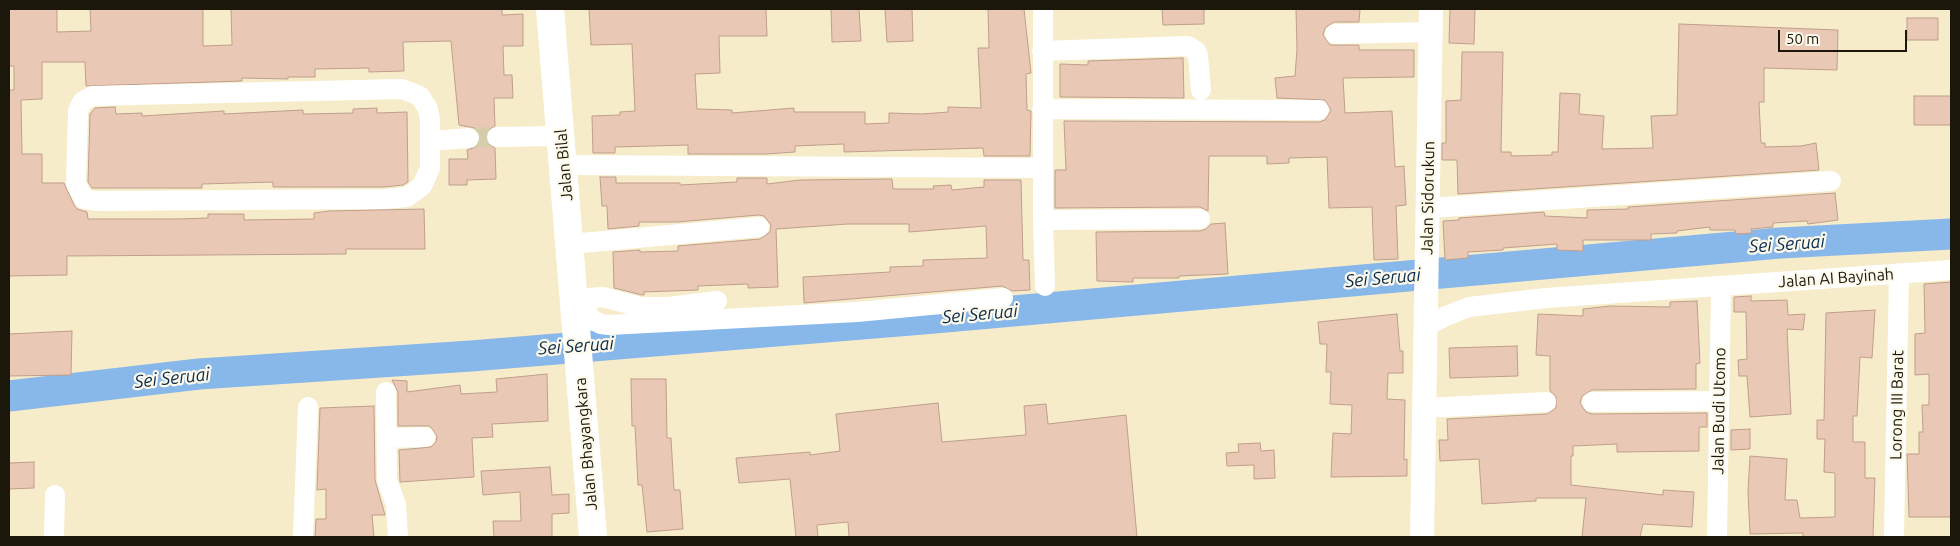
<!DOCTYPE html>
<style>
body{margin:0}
#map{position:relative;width:1960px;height:546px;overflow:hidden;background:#f6ecc9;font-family:Ubuntu,sans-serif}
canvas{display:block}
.frame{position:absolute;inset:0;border:10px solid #1b170b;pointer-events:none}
.scale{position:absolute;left:1778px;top:30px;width:129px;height:22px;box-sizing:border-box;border:2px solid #1b170b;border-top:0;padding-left:6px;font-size:15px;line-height:18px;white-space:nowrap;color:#1b170b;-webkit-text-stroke:4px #fdf9eb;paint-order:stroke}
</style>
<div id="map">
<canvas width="1960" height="546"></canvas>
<div class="frame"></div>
<div class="scale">50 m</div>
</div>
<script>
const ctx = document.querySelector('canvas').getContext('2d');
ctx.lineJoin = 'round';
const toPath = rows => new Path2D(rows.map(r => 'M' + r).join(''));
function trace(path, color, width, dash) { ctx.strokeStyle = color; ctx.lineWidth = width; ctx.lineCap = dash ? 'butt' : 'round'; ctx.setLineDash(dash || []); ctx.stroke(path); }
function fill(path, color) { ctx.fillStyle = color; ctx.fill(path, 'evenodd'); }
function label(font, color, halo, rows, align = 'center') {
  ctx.font = font + ' Ubuntu,sans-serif'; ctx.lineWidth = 4.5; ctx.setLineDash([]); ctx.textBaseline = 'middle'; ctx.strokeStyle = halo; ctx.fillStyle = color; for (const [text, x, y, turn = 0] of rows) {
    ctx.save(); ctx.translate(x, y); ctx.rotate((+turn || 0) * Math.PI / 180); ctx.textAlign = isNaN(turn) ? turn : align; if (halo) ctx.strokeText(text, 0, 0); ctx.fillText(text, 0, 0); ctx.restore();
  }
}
const river = toPath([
 [9,396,199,374,471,356,923,319,1780,243,1951,234]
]);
const building = toPath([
 [9,9,57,9,57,32,91,31,90,9,203,9,203,46,232,45,231,9,502,9,502,15,523,14,523,46,503,46,504,75,512,75,513,98,494,98,495,126,487,131,485,137,487,143,495,148,496,179,467,180,467,185,449,185,449,159,468,159,467,150,476,147,481,137,475,128,459,125,451,41,403,42,404,71,369,72,369,68,315,69,315,77,288,77,288,79,242,78,242,81,86,86,85,62,42,62,42,99,21,100,22,154,42,154,42,183,64,183,74,205,77,209,87,212,88,219,178,219,208,218,208,214,244,214,244,220,314,219,314,213,329,211,424,209,425,249,346,249,346,254,67,256,67,275,9,276,9,90,14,90,14,66,9,66,9,9],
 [589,9,766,9,767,36,719,36,720,73,695,74,697,109,732,110,732,113,794,108,794,112,865,112,865,124,889,123,889,113,922,114,948,112,948,107,981,108,978,48,989,48,988,9,1024,9,1031,73,1026,74,1027,110,1031,111,1030,156,984,156,983,148,844,152,844,144,795,146,795,152,766,154,688,154,688,145,615,147,615,153,593,153,592,116,620,115,620,112,635,111,632,44,591,45,589,9],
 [831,9,859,9,861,41,832,42,831,9],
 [885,9,912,9,913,41,887,42,885,9],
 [1162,9,1204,9,1204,24,1163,25,1162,9],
 [1296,9,1360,9,1359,22,1334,22,1325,28,1323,35,1330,45,1359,45,1359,50,1414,50,1414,77,1343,78,1345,113,1392,111,1395,167,1404,166,1406,205,1396,206,1398,259,1374,260,1372,207,1329,208,1327,157,1289,158,1289,163,1267,164,1267,156,1209,156,1208,211,1200,207,1055,208,1055,170,1066,170,1064,121,1319,122,1325,120,1331,110,1325,100,1277,98,1275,78,1295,76,1297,49,1296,9],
 [1450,9,1475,9,1474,44,1449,43,1450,9],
 [1907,18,1938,18,1938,40,1907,40,1907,18],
 [1679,24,1838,30,1837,70,1764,68,1764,102,1759,102,1761,143,1765,143,1765,147,1801,146,1816,143,1819,170,1458,194,1457,160,1442,160,1442,143,1446,143,1446,101,1461,100,1462,52,1503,52,1501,152,1511,152,1511,156,1552,155,1552,152,1558,152,1560,93,1580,94,1579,114,1604,116,1602,149,1653,148,1651,116,1677,115,1679,24],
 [1183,58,1184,98,1060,97,1060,64,1088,65,1088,61,1183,58],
 [1914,96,1951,96,1951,125,1914,125,1914,96],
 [115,107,116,114,142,113,142,116,224,111,224,114,303,110,303,114,353,113,353,109,377,108,377,113,407,112,408,182,403,185,384,187,273,187,273,182,202,184,202,188,92,188,88,182,90,114,95,108,115,107],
 [600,177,616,177,616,183,680,183,680,185,737,182,737,178,767,178,767,184,800,180,892,179,893,189,934,189,933,186,951,185,952,190,984,187,984,180,1021,180,1023,260,1029,260,1030,290,1012,291,1002,286,804,303,803,277,890,272,890,267,923,266,923,260,987,258,986,226,909,232,909,224,848,224,776,229,778,287,748,288,748,284,698,286,698,290,644,292,644,295,642,295,614,288,613,252,640,250,640,252,678,251,678,246,760,239,770,232,771,225,764,216,758,215,677,222,639,222,639,226,608,229,607,206,602,206,600,177],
 [1835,193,1838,220,1808,224,1807,221,1773,223,1773,227,1751,229,1752,233,1736,234,1735,230,1710,230,1710,227,1677,231,1677,233,1651,234,1651,240,1583,240,1583,251,1557,250,1557,244,1503,248,1503,250,1468,252,1468,258,1445,260,1443,221,1459,220,1459,218,1544,212,1545,216,1587,218,1587,210,1628,209,1628,207,1835,193],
 [1225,223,1228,274,1179,276,1179,278,1133,278,1133,282,1097,281,1096,232,1200,231,1206,229,1211,224,1225,223],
 [1951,282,1951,517,1909,517,1907,454,1919,454,1919,432,1923,432,1922,405,1929,405,1929,374,1915,375,1915,334,1925,333,1924,284,1951,282],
 [1751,296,1751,301,1787,300,1788,315,1805,314,1803,330,1787,329,1791,414,1750,417,1747,376,1739,376,1738,360,1747,359,1746,312,1734,312,1734,297,1751,296],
 [1697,301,1700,363,1696,364,1696,389,1592,390,1582,396,1580,403,1586,412,1592,414,1707,413,1707,427,1699,427,1699,451,1617,452,1617,444,1573,446,1573,456,1571,456,1571,485,1663,495,1663,490,1694,492,1692,527,1643,524,1640,537,1582,537,1586,498,1536,498,1536,501,1482,504,1479,459,1440,461,1439,440,1448,440,1447,419,1547,414,1556,408,1556,396,1550,391,1550,356,1536,355,1538,314,1583,316,1583,309,1610,306,1670,307,1670,302,1697,301],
 [1875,310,1872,358,1860,357,1857,416,1853,416,1853,442,1865,442,1865,478,1875,478,1873,537,1803,537,1803,533,1750,534,1748,492,1750,456,1787,459,1785,500,1797,500,1800,518,1835,517,1835,473,1824,472,1825,439,1817,439,1817,420,1824,420,1826,313,1875,310],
 [1397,314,1400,351,1403,351,1403,373,1388,373,1387,399,1405,400,1404,460,1407,459,1407,476,1331,477,1333,433,1351,434,1352,405,1330,404,1331,372,1326,372,1327,344,1320,344,1318,322,1397,314],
 [72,331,71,375,9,376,9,334,72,331],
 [1517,346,1518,376,1450,378,1449,348,1517,346],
 [547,374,548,421,492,424,493,437,472,438,474,477,400,482,399,450,431,447,436,442,437,436,430,426,398,426,398,392,392,380,407,381,407,392,460,385,461,394,497,392,496,379,547,374],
 [631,379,666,379,667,438,671,438,674,490,680,490,683,529,647,532,642,485,638,485,635,426,632,426,631,379],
 [938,403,942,442,1026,435,1024,406,1046,404,1048,424,1126,415,1137,537,849,537,848,522,817,525,818,537,796,537,790,479,739,483,736,458,810,452,810,455,840,451,836,414,938,403],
 [374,406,375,480,385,515,372,515,374,537,315,537,316,519,326,519,326,489,317,490,320,408,374,406],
 [1750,429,1750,449,1731,450,1731,430,1750,429],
 [1260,443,1261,451,1274,450,1275,478,1254,479,1254,465,1227,466,1226,453,1239,452,1238,444,1260,443],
 [34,462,34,488,9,489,9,463,34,462],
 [550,467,552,495,569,494,569,513,552,514,552,537,494,537,493,521,521,521,520,492,483,495,481,471,550,467]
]);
const minorTunnel = toPath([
 [469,138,497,137]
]);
const minor = toPath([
 [1043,9,1043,220,1200,219],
 [1335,34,1431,32],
 [1042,51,1188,46,1196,51,1198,56,1201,90],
 [402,89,420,96,428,109,430,121,430,168,422,186,407,197,385,199,96,201,84,199,76,184,78,111,82,102,92,96,402,89],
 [1042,109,1319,110],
 [497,137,562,136],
 [431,141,469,138],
 [564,165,1042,168],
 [1429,208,1831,181],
 [1043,220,1045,286],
 [570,244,759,227],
 [574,299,603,297,640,307,669,307,717,301],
 [581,299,591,319,601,324,609,325,857,312,1003,298],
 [1425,327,1446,316,1469,307,1546,298,1951,270],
 [386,392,387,480,396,505,398,537],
 [1592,402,1719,401],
 [1424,408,1546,402],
 [387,438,425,437],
 [54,537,55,495],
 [303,537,308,407],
 [1717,537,1721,286],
 [1894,537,1899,273]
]);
const tertiary = toPath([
 [1422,537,1431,9]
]);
const secondary = toPath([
 [550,9,593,537]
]);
const streetNames = [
 ["Jalan Bilal",564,165,-95],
 ["Jalan Sidorukun",1428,198,-89],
 ["Jalan AI Bayinah",1836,278,-4],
 ["Lorong III Barat",1897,405,-89],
 ["Jalan Budi Utomo",1719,411,-89],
 ["Jalan Bhayangkara",586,444,-95]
];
const waterNames = [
 ["Sei Seruai",1787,244,-4],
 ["Sei Seruai",1383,278,-5],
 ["Sei Seruai",980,314,-5],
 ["Sei Seruai",576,346,-4],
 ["Sei Seruai",172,378,-6]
];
trace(river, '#88b7ea', 31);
fill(building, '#eac8b6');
trace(building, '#bf9e8c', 1);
trace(minorTunnel, '#d5ccac', 20, [20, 10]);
trace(minor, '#fff', 20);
trace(tertiary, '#fff', 24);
trace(secondary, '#fff', 28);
label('16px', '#1b170b', '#fdf9eb', streetNames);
label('italic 18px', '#092c4d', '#fdf9eb', waterNames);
</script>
